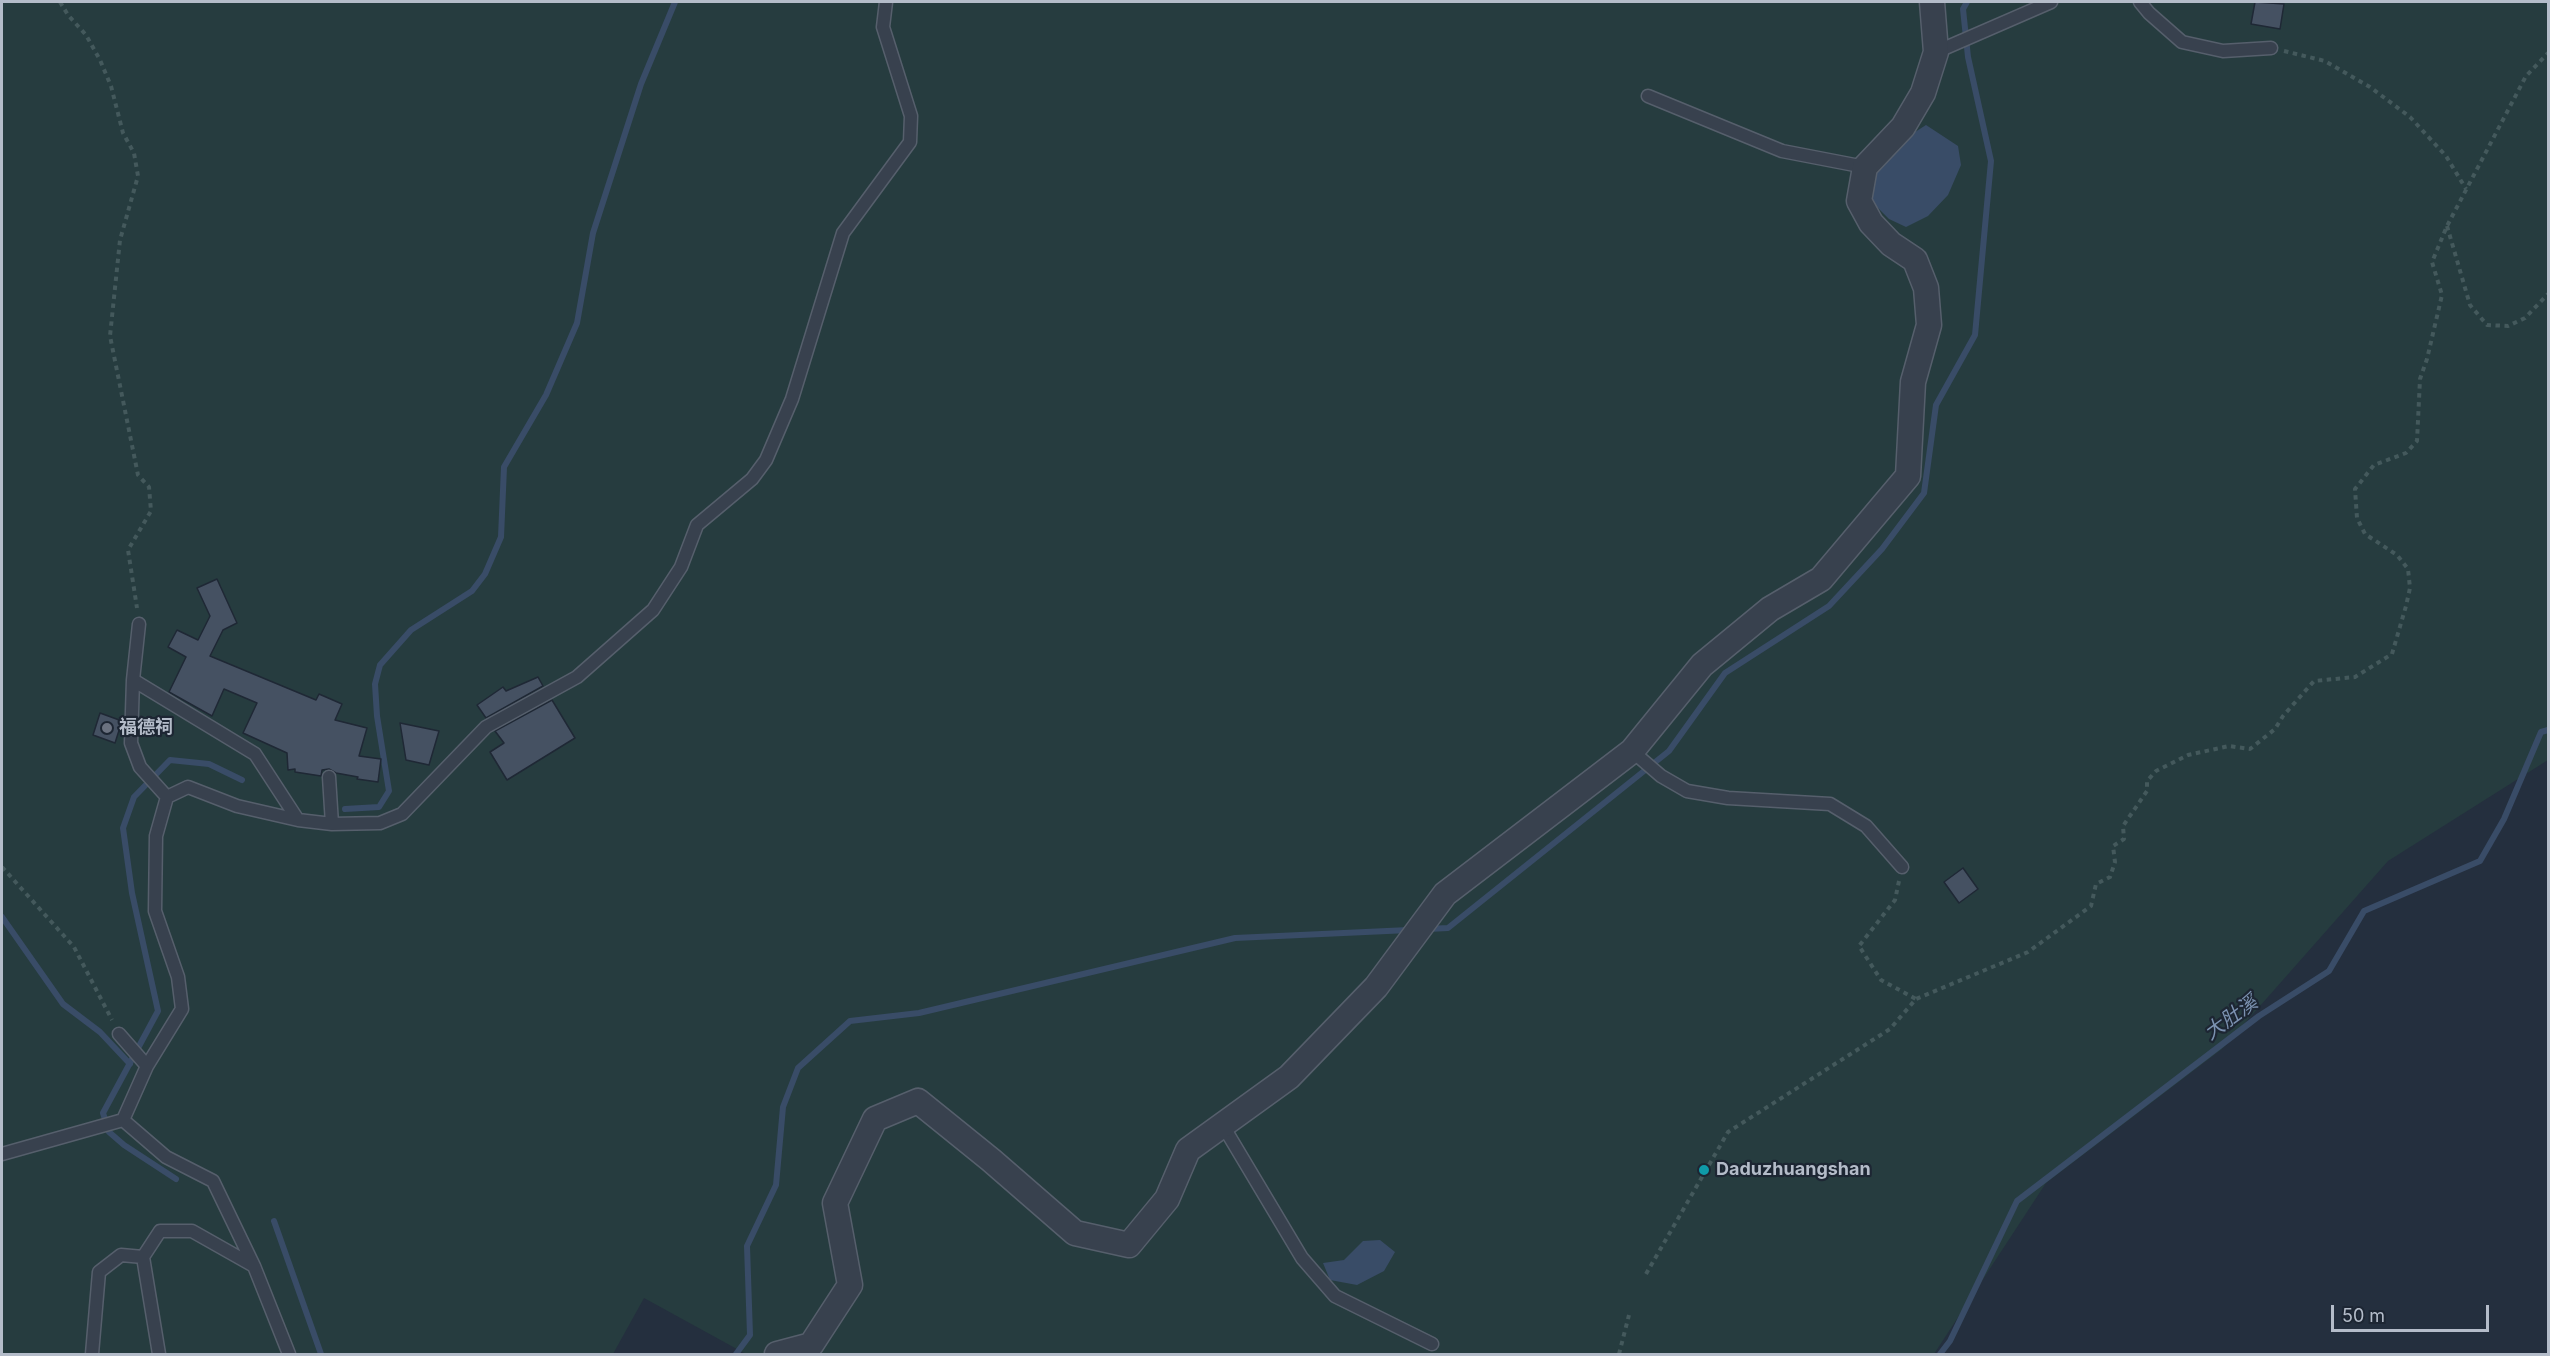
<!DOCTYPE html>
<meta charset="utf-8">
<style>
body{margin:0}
#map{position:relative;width:2550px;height:1356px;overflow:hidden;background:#242f3e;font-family:Inter,sans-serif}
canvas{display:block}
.frame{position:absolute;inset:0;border:3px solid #b4bcc9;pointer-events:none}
.scale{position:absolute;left:2331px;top:1305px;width:158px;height:27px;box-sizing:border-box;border:3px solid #b4bcc9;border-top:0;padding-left:8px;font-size:18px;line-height:21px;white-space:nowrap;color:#b4bcc9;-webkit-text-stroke:4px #1d2633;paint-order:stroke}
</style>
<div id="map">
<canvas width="2550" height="1356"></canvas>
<div class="frame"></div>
<div class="scale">50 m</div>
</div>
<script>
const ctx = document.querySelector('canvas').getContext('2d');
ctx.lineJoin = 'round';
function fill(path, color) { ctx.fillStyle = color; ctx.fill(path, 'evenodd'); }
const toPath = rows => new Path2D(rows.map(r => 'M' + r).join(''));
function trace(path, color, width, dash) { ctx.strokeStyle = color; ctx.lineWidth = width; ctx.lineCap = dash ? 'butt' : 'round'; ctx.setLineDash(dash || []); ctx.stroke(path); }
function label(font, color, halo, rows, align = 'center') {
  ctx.font = font + ' Inter,"Noto Sans TC",sans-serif'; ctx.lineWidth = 4.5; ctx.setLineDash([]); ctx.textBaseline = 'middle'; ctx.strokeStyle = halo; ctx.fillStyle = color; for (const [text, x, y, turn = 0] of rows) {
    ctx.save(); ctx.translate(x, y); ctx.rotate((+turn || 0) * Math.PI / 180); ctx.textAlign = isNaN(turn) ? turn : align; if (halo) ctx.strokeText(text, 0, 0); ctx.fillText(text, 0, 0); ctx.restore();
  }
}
const green = toPath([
 [2,2,2548,2,2548,760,2388,861,2222,1049,2046,1183,1934,1354,746,1354,644,1298,613,1354,2,1354]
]);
const water = toPath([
 [1926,125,1958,146,1961,165,1948,195,1928,216,1906,227,1889,219,1873,203,1871,183,1881,164,1901,141],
 [1380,1240,1395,1252,1384,1271,1357,1285,1330,1280,1323,1263,1344,1260,1363,1241]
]);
const stream = toPath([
 [345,809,379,807,389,791,377,716,375,684,380,665,411,630,472,591,485,574,501,537,504,467,546,395,577,323,593,233,641,84,675,2],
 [2,917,63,1004,100,1032,130,1064],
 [1428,929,1448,928,1669,751,1725,673,1829,606,1882,549,1924,493,1936,405,1975,335,1991,161,1968,57,1963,9,1967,2],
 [176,1179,124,1145,109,1132,103,1113,158,1011,132,893,123,828,134,797,170,760,209,764,242,780],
 [274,1221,321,1354],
 [736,1354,750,1335,747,1246,776,1185,783,1107,798,1068,850,1021,919,1013,1235,938,1409,930],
 [1940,1354,1950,1341,2017,1201,2259,1016,2329,971,2364,911,2480,861,2504,819,2541,732,2548,730]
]);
const building = toPath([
 [2255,2,2284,4,2280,29,2251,24,2255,2],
 [217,579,237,623,223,630,210,656,316,700,319,694,342,704,335,720,367,728,359,756,381,759,378,782,357,779,358,777,336,773,329,769,322,770,321,776,295,772,295,769,288,770,287,753,243,733,257,703,224,689,212,716,169,692,186,657,168,647,177,630,198,640,210,616,197,588,217,579],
 [538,677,543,686,486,718,477,705,503,687,506,691,538,677],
 [552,700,575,738,507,780,490,752,504,743,495,731,552,700],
 [100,713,122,721,115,743,93,735,100,713],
 [400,723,439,731,429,765,406,760,400,723],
 [1963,868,1978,889,1959,903,1944,882,1963,868]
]);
const path = toPath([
 [60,2,68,15,86,35,100,60,111,86,123,133,134,153,138,176,120,240,110,336,138,475,149,487,151,511,128,550,137,608],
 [2284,51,2325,61,2370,87,2410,117,2446,156,2466,189],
 [2447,226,2470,305,2487,325,2508,326,2525,318,2548,294],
 [2,867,74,947,112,1020],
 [1899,881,1895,900,1859,946,1881,980,1916,999],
 [1646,1274,1728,1132,1890,1029,1916,999,2028,952,2091,906,2096,884,2110,877,2115,862,2113,846,2124,839,2123,826,2147,791,2147,781,2156,771,2188,755,2229,746,2250,749,2275,729,2283,716,2314,681,2355,677,2392,654,2406,606,2410,588,2408,569,2397,555,2365,534,2357,518,2355,489,2374,465,2406,453,2417,441,2420,379,2427,359,2442,295,2432,262,2447,226,2526,76,2548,53],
 [1619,1354,1629,1315]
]);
const service = toPath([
 [2140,2,2149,13,2182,42,2223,51,2271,48],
 [1936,52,2051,2],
 [1648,96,1782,151,1865,167],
 [139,624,133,680,131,743,140,767,167,797],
 [133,680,255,754,298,820],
 [1632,751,1661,776,1687,791,1728,798,1830,804,1866,826,1902,867],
 [329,777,332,824],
 [119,1034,147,1066],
 [1222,1124,1302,1258,1335,1296,1432,1344],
 [2,1154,123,1120],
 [143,1257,159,1354],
 [92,1354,99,1272,121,1255,143,1257,160,1231,192,1231,254,1266],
 [289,1354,254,1266,213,1181,166,1157,123,1120,147,1066,182,1009,178,977,155,911,156,836,167,797,188,787,237,806,298,820,332,824,380,823,402,814,486,727,577,677,653,610,681,567,697,525,752,479,766,460,792,399,843,233,910,142,911,116,883,27,886,2]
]);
const minor = toPath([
 [777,1354,811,1345,850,1285,835,1203,875,1119,918,1101,991,1160,1075,1233,1129,1245,1167,1199,1188,1150,1289,1077,1376,987,1445,894,1632,751,1702,665,1770,609,1821,579,1908,476,1913,382,1929,325,1926,288,1915,260,1891,244,1871,223,1859,201,1865,167,1903,127,1923,93,1936,52,1932,2]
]);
const markers = [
 [107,728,6,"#6b7280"],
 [1704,1170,6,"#0f9aa8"]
];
const poiNames = [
 ["福德祠",119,728],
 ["Daduzhuangshan",1716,1170]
];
const waterNames = [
 ["大肚溪",2231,1018,-36]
];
fill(green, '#263c3f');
fill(water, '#394c67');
trace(stream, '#394c67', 6);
fill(building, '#455162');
trace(building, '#1f2835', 1.5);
trace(service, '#565f6c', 15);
trace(minor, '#565f6c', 27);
trace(path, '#44595c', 4, [4.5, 4.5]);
trace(service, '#38414e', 12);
trace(minor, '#38414e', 24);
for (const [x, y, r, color] of markers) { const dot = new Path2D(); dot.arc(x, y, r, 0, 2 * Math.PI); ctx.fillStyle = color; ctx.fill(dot); trace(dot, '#1d2633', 2); }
label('bold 18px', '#b4bcc9', '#1d2633', poiNames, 'left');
label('italic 20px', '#7c92b1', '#1d2633', waterNames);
</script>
